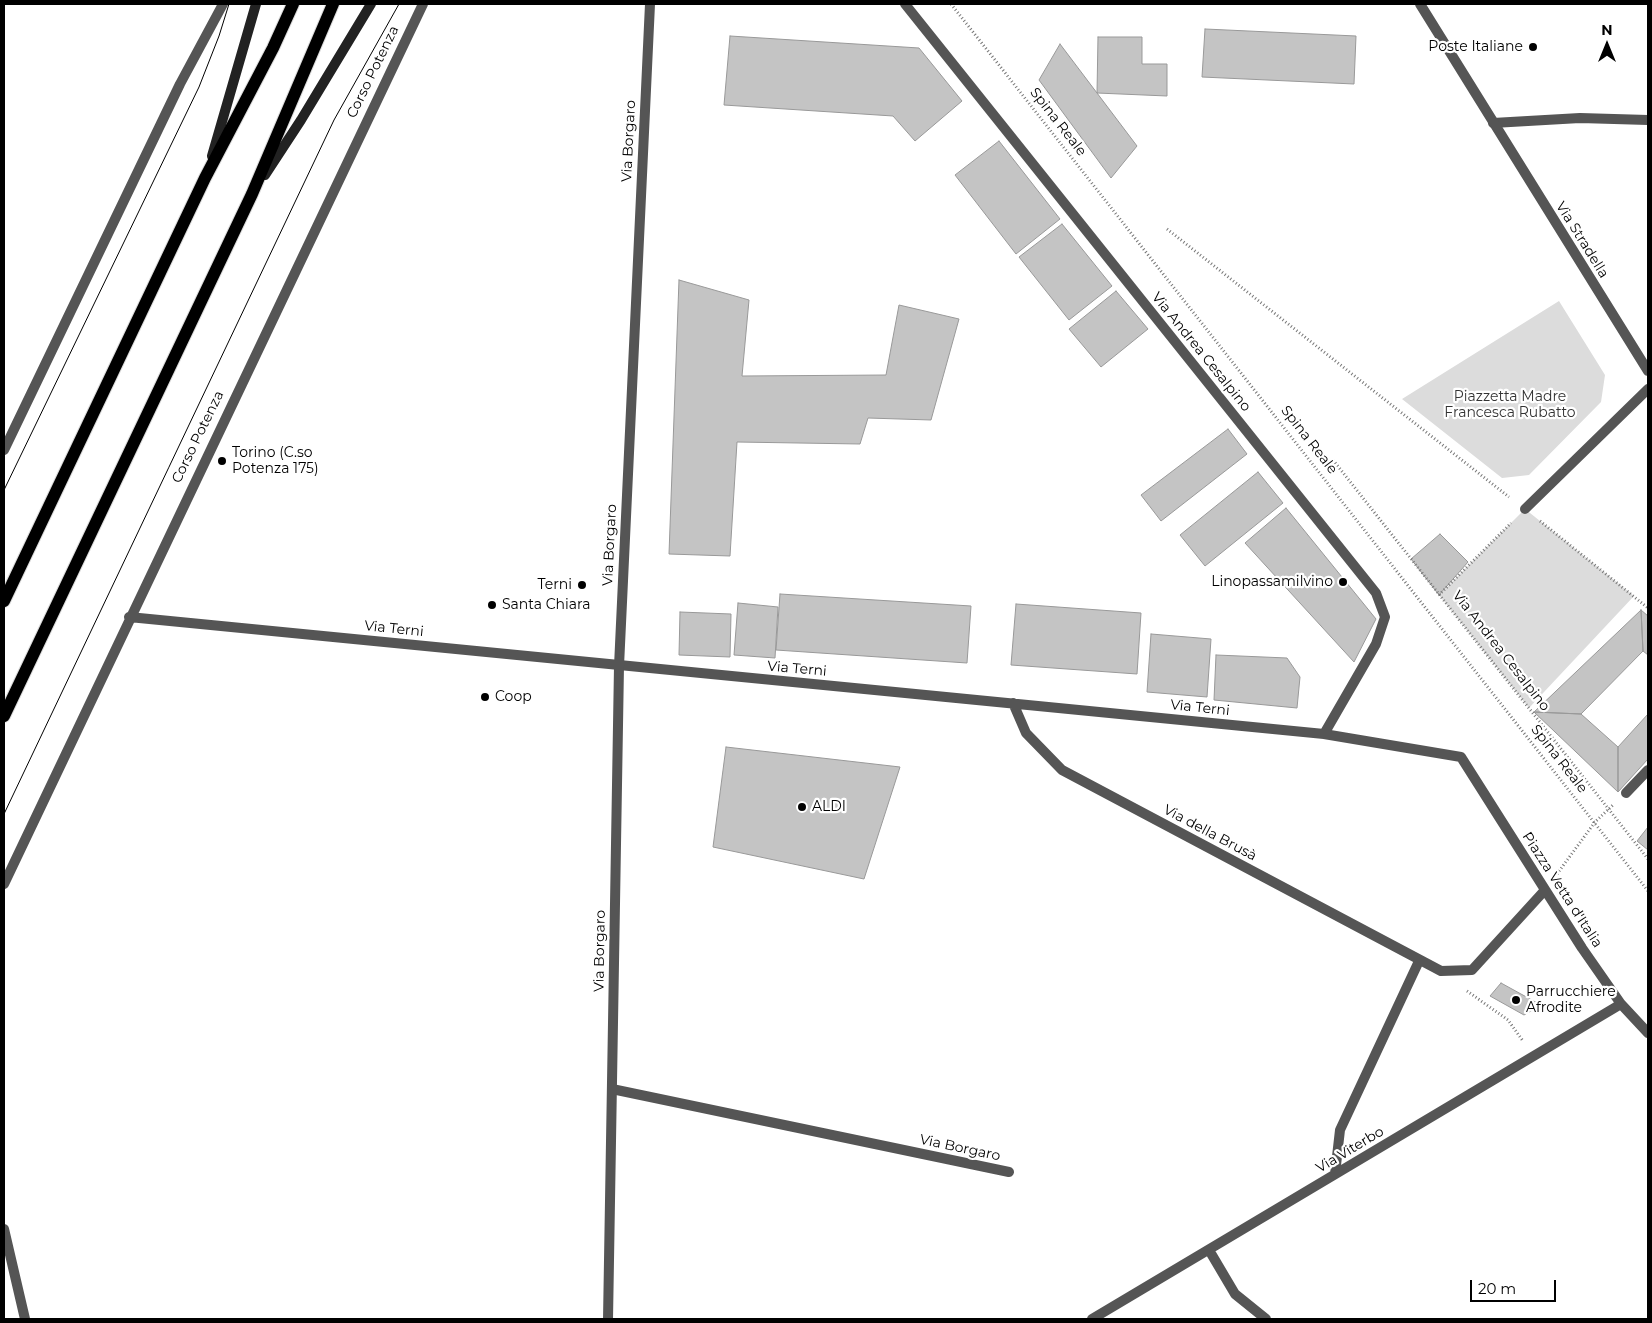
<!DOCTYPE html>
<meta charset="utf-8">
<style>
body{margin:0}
#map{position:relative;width:1652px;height:1323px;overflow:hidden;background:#fff;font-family:Montserrat,sans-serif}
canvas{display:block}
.frame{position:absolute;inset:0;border:5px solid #000;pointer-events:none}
.north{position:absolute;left:1582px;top:20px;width:50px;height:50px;-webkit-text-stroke:4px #fff;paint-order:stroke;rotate:0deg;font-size:14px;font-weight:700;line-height:20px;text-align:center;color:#000}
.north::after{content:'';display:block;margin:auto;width:18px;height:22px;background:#000;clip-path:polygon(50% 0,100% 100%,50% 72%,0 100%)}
.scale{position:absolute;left:1470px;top:1280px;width:86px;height:22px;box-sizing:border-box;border:2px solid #000;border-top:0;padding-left:6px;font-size:15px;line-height:18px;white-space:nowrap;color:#000;-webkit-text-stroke:4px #fff;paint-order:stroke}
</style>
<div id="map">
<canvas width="1652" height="1323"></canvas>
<div class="frame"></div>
<div class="north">N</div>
<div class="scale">20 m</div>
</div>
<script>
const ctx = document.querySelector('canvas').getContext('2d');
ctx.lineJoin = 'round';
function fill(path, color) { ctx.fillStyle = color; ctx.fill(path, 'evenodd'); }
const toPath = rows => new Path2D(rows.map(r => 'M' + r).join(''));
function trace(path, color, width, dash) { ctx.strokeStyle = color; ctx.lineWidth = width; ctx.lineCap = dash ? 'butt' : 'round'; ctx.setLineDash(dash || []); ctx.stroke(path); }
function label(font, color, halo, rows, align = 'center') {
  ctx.font = font + ' Montserrat,sans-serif'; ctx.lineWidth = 4.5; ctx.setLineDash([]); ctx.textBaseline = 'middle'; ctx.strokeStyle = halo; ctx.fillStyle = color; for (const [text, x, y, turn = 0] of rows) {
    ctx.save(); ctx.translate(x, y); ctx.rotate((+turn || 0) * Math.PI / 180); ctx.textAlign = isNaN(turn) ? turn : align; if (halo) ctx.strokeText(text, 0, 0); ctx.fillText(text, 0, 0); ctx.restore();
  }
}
const green = toPath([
 [1559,301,1605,375,1601,402,1529,475,1502,478,1402,399],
 [1525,509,1634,596,1529,708,1439,595]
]);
const building = toPath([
 [1205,29,1356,36,1354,84,1202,77,1205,29],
 [730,36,919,48,962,101,915,141,893,116,724,105,730,36],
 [1098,37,1142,37,1142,64,1167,64,1167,96,1097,93,1098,37],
 [1060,44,1137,146,1111,178,1039,80,1060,44],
 [999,141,1060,219,1016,254,955,175,999,141],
 [1062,224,1112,286,1069,320,1019,257,1062,224],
 [679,280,749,300,742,376,886,375,899,305,959,319,931,420,868,418,860,444,737,442,730,556,669,554,679,280],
 [1116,291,1148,329,1101,367,1069,329,1116,291],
 [1228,429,1247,454,1161,521,1141,495,1228,429],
 [1258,472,1283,503,1205,566,1180,535,1258,472],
 [1286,508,1376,619,1354,662,1245,543,1286,508],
 [1440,534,1468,562,1439,595,1411,559,1440,534],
 [780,594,971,606,967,663,776,650,780,594],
 [738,603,778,607,775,658,734,655,738,603],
 [1016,604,1141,613,1137,674,1011,665,1016,604],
 [1641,610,1643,651,1581,714,1534,712,1641,610],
 [1641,610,1648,616,1648,655,1643,651,1641,610],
 [680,612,731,614,730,657,679,655,680,612],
 [1151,634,1211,639,1207,697,1147,692,1151,634],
 [1216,655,1287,658,1300,677,1297,708,1214,700,1216,655],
 [1534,712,1581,714,1618,747,1618,792,1534,712],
 [1648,714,1648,759,1618,792,1618,747,1648,714],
 [726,747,900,767,864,879,713,847,726,747],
 [1648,827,1648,850,1637,841,1648,827],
 [1501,983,1541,1005,1524,1015,1490,996,1501,983]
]);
const path = toPath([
 [951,4,1648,891],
 [1167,229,1509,497],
 [1333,460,1648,859],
 [1540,521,1648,608],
 [1439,595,1511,523],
 [1557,874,1595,822,1613,805],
 [1467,991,1508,1020,1523,1041]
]);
const minor = toPath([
 [905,4,1376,593,1385,617,1376,644,1324,734],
 [1493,123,1580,118,1648,120],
 [4,450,180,84,223,4],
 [1525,509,1648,389],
 [129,617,1324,734,1461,757,1582,948,1621,1004,1648,1033],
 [1013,703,1026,733,1062,770,1441,971,1472,970,1545,890],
 [1626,793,1648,770],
 [4,884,423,4],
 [612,1089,1009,1172],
 [1335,1174,1340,1130,1419,961],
 [4,1229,25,1319],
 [1209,1250,1235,1294,1266,1319],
 [1092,1319,1621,1004]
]);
const tertiary = toPath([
 [1420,4,1648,371],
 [608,1319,619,666,650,4]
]);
const secondary = toPath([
 [212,156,256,4],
 [265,175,301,120,371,4]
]);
const primary = toPath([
 [4,601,205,178,273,48,293,4],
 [4,716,252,194,333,4]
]);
const tram = toPath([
 [4,490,199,87,219,36,229,4],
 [4,814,334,120,399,4]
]);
const markers = [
 [1533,47,5,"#000"],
 [222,461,5,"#000"],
 [1343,582,5,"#000"],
 [582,585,5,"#000"],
 [492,605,5,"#000"],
 [485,697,5,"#000"],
 [802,807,5,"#000"],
 [1516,1000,5,"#000"]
];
const poiNames = [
 ["Poste Italiane",1523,47,"right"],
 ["Torino (C.so",232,453],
 ["Potenza 175)",232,469],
 ["Linopassamilvino",1333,582,"right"],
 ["Terni",572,585,"right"],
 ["Santa Chiara",502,605],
 ["Coop",495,697],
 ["ALDI",812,807],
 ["Parrucchiere",1526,992],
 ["Afrodite",1526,1008]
];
const streetNames = [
 ["Corso Potenza",373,72,-64],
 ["Spina Reale",1058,122,52],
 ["Via Borgaro",629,141,-87],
 ["Via Stradella",1582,240,58],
 ["Via Andrea Cesalpino",1201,352,51],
 ["Corso Potenza",198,437,-64],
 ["Spina Reale",1309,440,52],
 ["Via Borgaro",610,545,-87],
 ["Via Terni",394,629,6],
 ["Via Andrea Cesalpino",1501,651,52],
 ["Via Terni",797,669,5],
 ["Via Terni",1200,708,6],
 ["Spina Reale",1559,759,52],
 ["Via della Brusà",1210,833,28],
 ["Piazza Vetta d'Italia",1562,890,57],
 ["Via Borgaro",600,951,-89],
 ["Via Borgaro",960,1148,12],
 ["Via Viterbo",1350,1150,-31]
];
const parkNames = [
 ["Piazzetta Madre",1510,397],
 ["Francesca Rubatto",1510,413]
];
fill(green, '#dcdcdc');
fill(building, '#c4c4c4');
trace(building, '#999', 1);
trace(primary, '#dbdbdb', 14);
trace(path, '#777', 3, [1, 2.5]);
trace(minor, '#555', 10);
trace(tertiary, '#555', 10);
trace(secondary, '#222', 10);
trace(primary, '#000', 12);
trace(tram, '#000', 1);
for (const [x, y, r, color] of markers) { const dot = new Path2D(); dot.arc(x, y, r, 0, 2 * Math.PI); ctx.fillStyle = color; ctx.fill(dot); trace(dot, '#fff', 2); }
label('14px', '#000', '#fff', poiNames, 'left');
label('14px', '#000', '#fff', streetNames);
label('14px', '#333', '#fff', parkNames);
</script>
